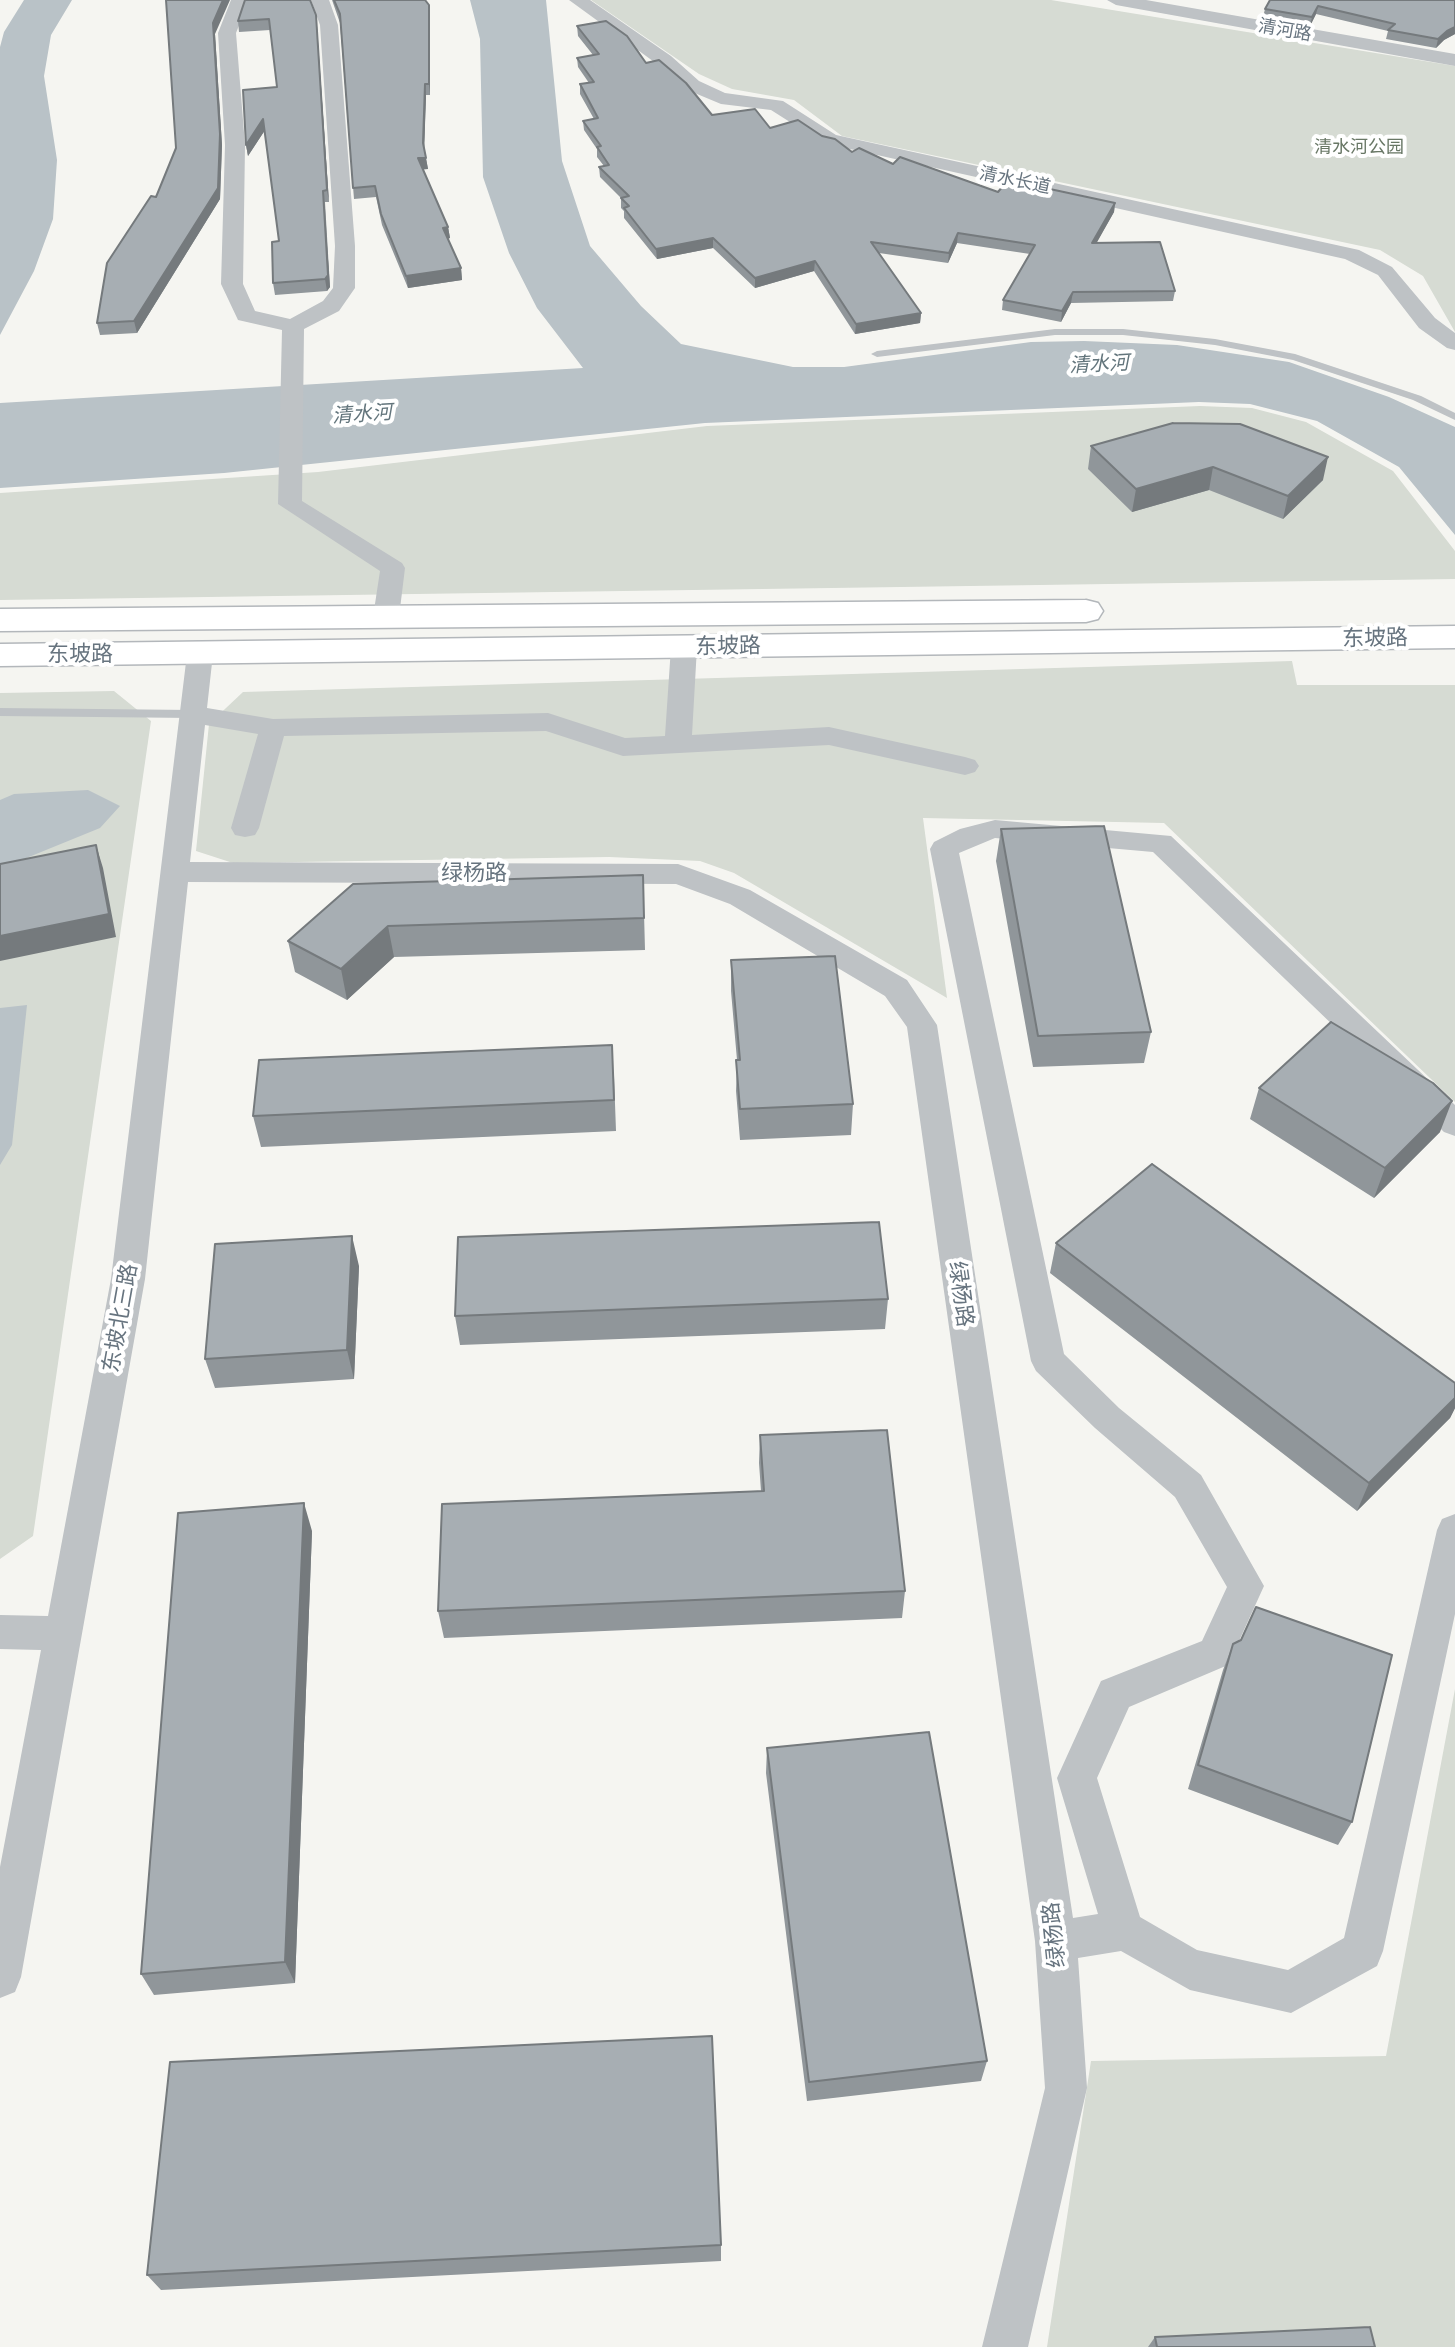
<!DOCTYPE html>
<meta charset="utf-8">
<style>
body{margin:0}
canvas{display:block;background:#f5f5f1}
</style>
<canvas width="1455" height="2347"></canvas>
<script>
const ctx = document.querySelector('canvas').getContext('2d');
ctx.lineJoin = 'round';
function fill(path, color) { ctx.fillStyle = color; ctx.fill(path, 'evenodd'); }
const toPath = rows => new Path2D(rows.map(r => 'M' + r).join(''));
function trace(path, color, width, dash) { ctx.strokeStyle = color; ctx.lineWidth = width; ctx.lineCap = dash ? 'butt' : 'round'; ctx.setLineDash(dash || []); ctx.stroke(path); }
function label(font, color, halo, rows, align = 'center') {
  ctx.font = font + ' Lato,"Noto Sans SC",sans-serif'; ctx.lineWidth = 8; ctx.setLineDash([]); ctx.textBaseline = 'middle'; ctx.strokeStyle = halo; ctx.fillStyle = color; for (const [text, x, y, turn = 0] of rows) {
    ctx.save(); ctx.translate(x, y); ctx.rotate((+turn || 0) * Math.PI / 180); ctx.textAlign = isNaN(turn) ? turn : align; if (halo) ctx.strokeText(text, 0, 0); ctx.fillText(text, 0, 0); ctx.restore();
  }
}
const green = toPath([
 [591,0,1051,0,1455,66,1455,332,1423,276,1380,250,842,136,794,100,732,89,699,74],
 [1200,406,1252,408,1306,422,1393,471,1455,551,1455,579,0,600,0,493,318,472,707,426],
 [1292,661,1297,685,1455,685,1455,1102,1164,823,923,818,947,998,734,873,700,861,609,857,233,863,196,851,209,724,243,692],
 [114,691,151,721,33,1536,0,1559,0,693],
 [1455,1689,1455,2347,1047,2347,1091,2061,1386,2056]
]);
const water = toPath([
 [24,0,72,0,51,35,44,76,57,160,53,219,34,271,0,335,0,47,4,32],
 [470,0,546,0,562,161,590,246,641,306,681,344,793,367,844,367,1031,342,1084,341,1177,345,1289,362,1389,397,1455,427,1455,535,1399,467,1317,421,1250,404,1199,402,705,423,224,473,0,488,0,403,583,368,537,308,509,253,483,177,480,39],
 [88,790,120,806,100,828,19,861,0,865,0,800,14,794],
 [27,1005,12,1145,0,1165,0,1008]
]);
const service = toPath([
 [1055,329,1123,329,1215,339,1295,354,1421,396,1455,413,1455,420,1413,400,1293,360,1215,345,1123,335,1055,335,877,357,871,354,877,351,1055,329],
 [0,708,193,710,200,714,193,718,0,716,0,708]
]);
const minor = toPath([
 [231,0,249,0,236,33,245,145,243,284,255,311,290,319,323,301,333,288,335,246,320,25,311,0,329,0,338,25,355,246,355,288,339,311,304,329,302,501,402,563,405,568,399,617,395,623,386,625,377,623,373,617,380,571,278,504,282,330,238,320,221,284,225,145,218,33,231,0],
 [569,0,590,0,671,56,699,81,725,93,783,101,836,135,1359,250,1392,267,1435,318,1455,333,1455,350,1447,348,1419,328,1378,275,1345,259,823,143,771,110,721,104,685,89,657,64,569,0],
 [1107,0,1146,0,1455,54,1455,66,1116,5,1107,0],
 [684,639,693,641,697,647,692,735,829,727,965,757,975,760,979,766,975,772,965,775,829,745,623,756,546,731,284,736,259,828,255,835,245,837,235,835,231,828,258,734,205,725,190,862,678,864,750,890,907,980,937,1025,1073,1918,1098,1914,1057,1778,1101,1681,1202,1641,1227,1587,1175,1497,1095,1428,1036,1371,1031,1361,930,849,934,842,960,829,995,820,1171,836,1455,1105,1455,1136,1444,1132,1153,852,995,838,959,853,1064,1354,1119,1408,1201,1475,1264,1586,1228,1665,1129,1707,1097,1778,1140,1917,1197,1950,1288,1970,1344,1938,1437,1530,1442,1519,1455,1514,1455,1614,1383,1951,1377,1966,1291,2013,1190,1990,1121,1951,1078,1958,1087,2088,1028,2347,982,2347,1045,2088,1035,1941,907,1027,885,996,730,904,676,884,188,882,145,1279,21,1977,15,1992,0,1998,0,1867,41,1650,0,1649,0,1615,48,1616,111,1279,187,654,191,648,200,646,209,648,213,654,207,708,273,719,548,713,625,738,665,736,671,647,675,641,684,639]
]);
const secondary = toPath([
 [1086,600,1098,603,1103,611,1098,619,1086,622,0,631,0,609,1086,600],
 [1455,626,1455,648,0,666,0,644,1455,626]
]);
const wall = toPath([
 [332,0,425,0,430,16,430,95,426,95,424,149,428,169,423,169,448,227,450,238,448,239,461,268,462,280,408,288,382,225,376,197,354,199,340,23],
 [1455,0,1455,34,1444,40,1436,48,1386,39,1388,31,1316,14,1310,26,1263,17,1265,9],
 [316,15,329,202,325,202,330,287,327,291,275,295,273,283,279,241,265,130,248,156,246,145,277,87,270,30,239,32,238,21],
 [577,26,646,63,712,115,770,128,822,136,852,152,998,192,1115,203,1114,212,1096,243,1175,291,1173,301,1071,303,1061,322,1002,310,1003,300,1030,254,957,243,948,263,879,253,921,313,920,323,855,334,814,271,755,288,713,248,657,259,624,218,624,211,621,208,621,198,600,177,599,167,604,166,597,157,597,149,584,130,583,121,594,119,580,94,580,84,589,83,578,67,577,58,593,55,578,36],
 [215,34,222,145,220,199,137,333,100,335,97,323,156,197,176,148],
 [1091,446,1323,480,1283,519,1209,490,1132,512,1088,469],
 [1001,829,1151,1032,1144,1063,1033,1067,996,861],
 [643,875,645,950,394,957,347,1000,295,972,288,941],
 [731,960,853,1104,851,1135,740,1140,736,1091,737,1060,731,991],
 [614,1076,616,1131,261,1147,253,1116],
 [1259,1088,1440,1132,1374,1198,1250,1119],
 [1056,1243,1455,1383,1455,1408,1450,1418,1357,1511,1050,1273],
 [359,1266,354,1379,215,1388,205,1359],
 [888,1299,885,1329,460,1345,455,1316],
 [760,1435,905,1591,902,1618,444,1638,438,1611,761,1491,759,1463],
 [312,1531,295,1983,154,1995,141,1974],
 [1233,1644,1352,1822,1338,1845,1188,1789,1223,1670],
 [767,1748,987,2061,981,2081,807,2101,766,1773],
 [721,2245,721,2261,161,2290,147,2275],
 [1155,2337,1375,2347,1148,2347]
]);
const shadedWall = toPath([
 [223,0,230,0,215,34,222,145,220,199,137,333,134,321,213,23],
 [429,5,430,16,430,95,429,84],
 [1318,6,1316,14,1310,26,1312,17],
 [316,15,317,26,329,202,327,190],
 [1455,27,1455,34,1444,40,1436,48,1438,39,1447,31],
 [425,84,426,95,424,155,423,143],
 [263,119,265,130,248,156,246,145],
 [418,158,426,158,428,169,419,170],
 [323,191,330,287,327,291,325,279],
 [1115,203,1114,212,1091,253,1092,243],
 [448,227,450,238,444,239,443,228],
 [958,233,957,243,948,263,949,253],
 [713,238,713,248,657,259,656,249],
 [815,261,814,271,755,288,755,278],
 [461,268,462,280,408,288,406,276],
 [1073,292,1071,303,1061,322,1062,311],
 [921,313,920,323,855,334,856,324],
 [1328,457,1323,480,1283,519,1288,496],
 [1213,467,1209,490,1132,512,1136,489],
 [96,845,103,868,116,937,0,961,0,936],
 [388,926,394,957,347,1000,341,969],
 [1452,1101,1440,1132,1374,1198,1385,1168],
 [352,1236,359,1266,354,1379,347,1350],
 [1455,1398,1455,1408,1450,1418,1357,1511,1369,1483],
 [304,1503,312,1531,295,1983,285,1962]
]);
const building = toPath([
 [166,0,223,0,213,23,220,134,218,188,134,321,97,323,107,263,151,196,156,197,176,148,166,0],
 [245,0,310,0,316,15,327,190,323,191,328,275,325,279,273,283,272,242,279,241,263,119,246,145,243,90,277,87,269,19,238,21,245,0],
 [334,0,425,0,429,5,429,84,425,84,423,143,426,158,418,158,448,227,443,228,461,268,406,276,381,214,375,186,353,188,340,14,334,0],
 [1270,0,1455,0,1455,27,1447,31,1438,39,1388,30,1395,24,1318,6,1312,17,1265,9,1270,0],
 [606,21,627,36,646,63,659,60,686,83,712,115,755,109,770,128,798,120,822,136,835,139,852,152,859,148,893,164,900,157,998,192,1008,180,1115,203,1092,243,1160,242,1175,291,1073,292,1062,311,1003,300,1035,245,958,233,949,253,871,242,921,313,856,324,815,261,755,278,713,238,656,249,624,208,629,206,621,198,629,196,599,167,609,165,597,147,601,146,583,121,598,118,580,84,594,82,577,58,599,54,577,26,606,21],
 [1173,423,1240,424,1328,457,1288,496,1213,467,1136,489,1091,446,1173,423],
 [1104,826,1151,1032,1038,1036,1001,829,1104,826],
 [96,845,109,914,0,936,0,864,96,845],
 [643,875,644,918,388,926,341,969,288,941,353,884,643,875],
 [835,956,853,1104,740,1109,736,1060,740,1060,731,960,835,956],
 [1331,1022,1433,1083,1452,1101,1385,1168,1259,1088,1331,1022],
 [612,1045,614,1100,253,1116,259,1060,612,1045],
 [1152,1164,1455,1383,1455,1398,1369,1483,1056,1243,1152,1164],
 [879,1222,888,1299,455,1316,458,1237,879,1222],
 [352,1236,347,1350,205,1359,215,1244,352,1236],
 [887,1430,905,1591,438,1611,442,1504,764,1491,760,1435,887,1430],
 [304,1503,285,1962,141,1974,178,1513,304,1503],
 [1256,1607,1392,1655,1352,1822,1198,1765,1233,1644,1241,1640,1256,1607],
 [929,1732,987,2061,809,2082,767,1748,929,1732],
 [712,2036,721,2245,147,2275,170,2062,712,2036],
 [1370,2327,1375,2347,1157,2347,1155,2337,1370,2327]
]);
const farStreetnames = [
 ["清河路",1285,30,10],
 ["清水长道",1015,180,12]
];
const farParknames = [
 ["清水河公园",1359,147]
];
const farWaternames = [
 ["清水河",1099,364,-3],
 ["清水河",362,414,-4]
];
const streetNames = [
 ["东坡路",1375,638,-1],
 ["东坡路",728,646,-1],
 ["东坡路",80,654],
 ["绿杨路",474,873],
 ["绿杨路",961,1294,82],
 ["东坡北三路",120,1318,-80],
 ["绿杨路",1054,1935,-96]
];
fill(green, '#d6dbd3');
fill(water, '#b9c2c7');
trace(secondary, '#b3b7bb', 3);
fill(service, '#bec2c5');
fill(minor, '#bec2c5');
fill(secondary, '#fff');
fill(wall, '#90969a');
fill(shadedWall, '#757a7d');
fill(building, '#a7aeb3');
trace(building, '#757a7d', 2);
label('18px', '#67747f', '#fff', farStreetnames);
label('18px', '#687765', '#fff', farParknames);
label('italic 20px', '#63757c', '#fff', farWaternames);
label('22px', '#67747f', '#fff', streetNames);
</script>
